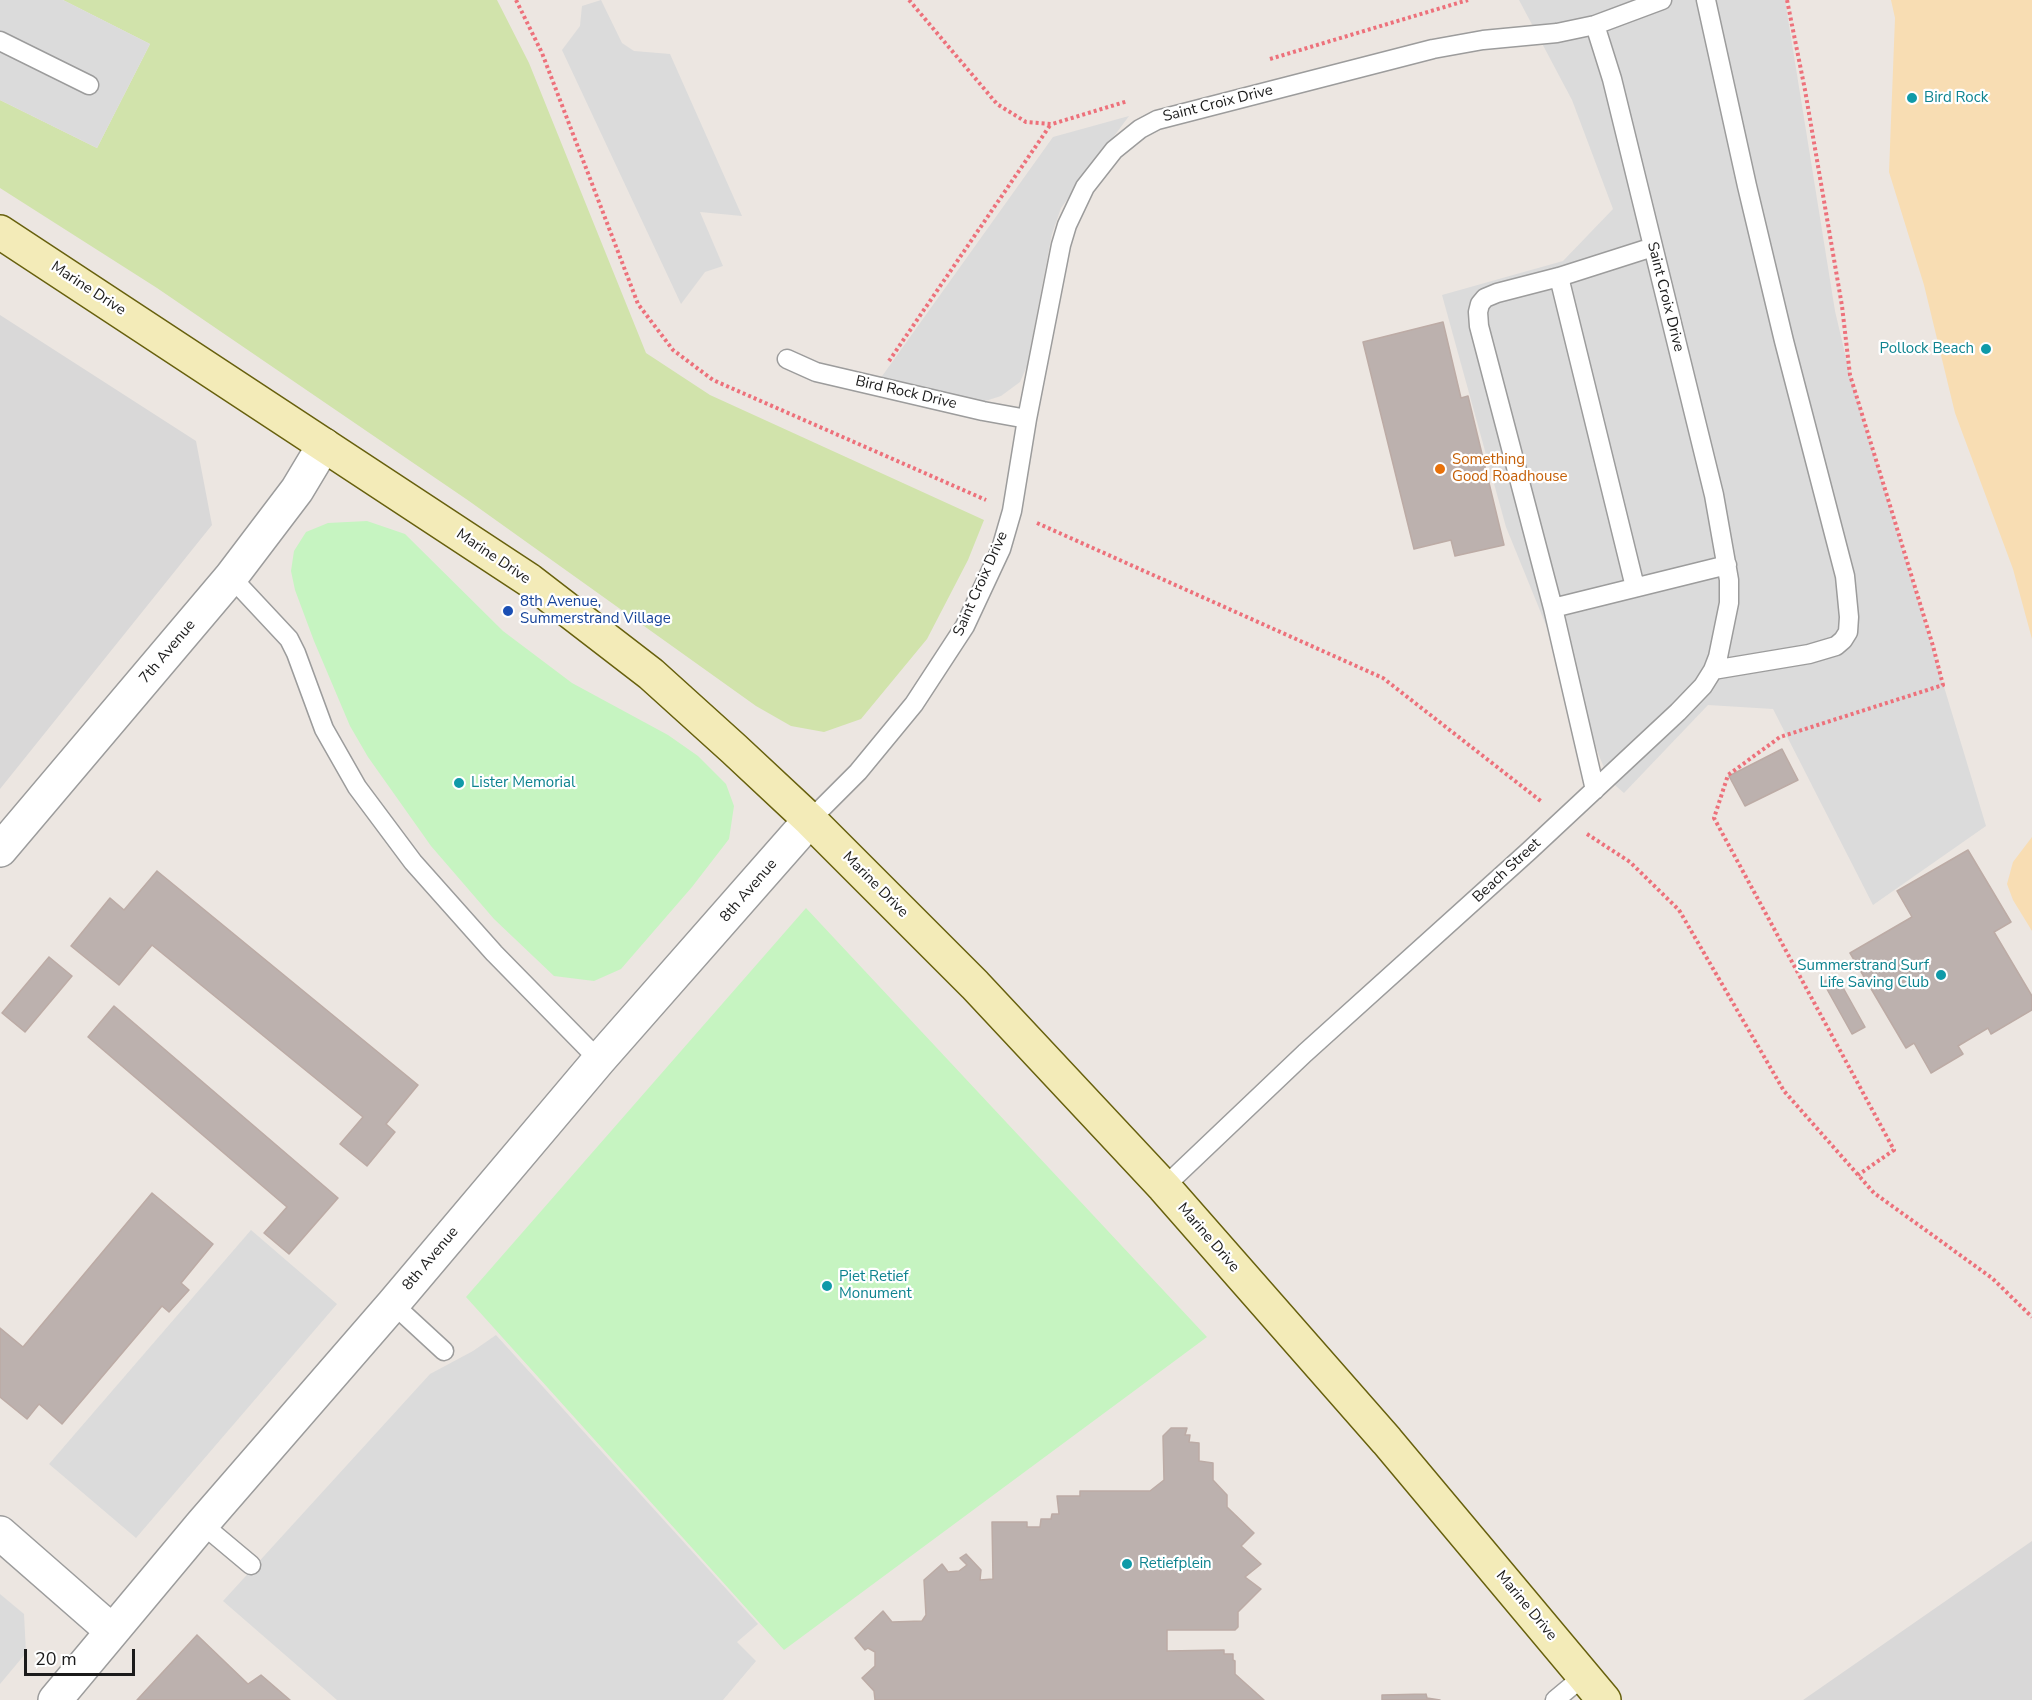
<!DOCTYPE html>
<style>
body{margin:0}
#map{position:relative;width:2032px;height:1700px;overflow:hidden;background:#ece6e1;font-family:"Nunito Sans",sans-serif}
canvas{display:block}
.scale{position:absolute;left:24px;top:1649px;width:111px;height:27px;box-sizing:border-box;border:3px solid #1b1b1b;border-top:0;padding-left:8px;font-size:18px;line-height:21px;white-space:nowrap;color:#1b1b1b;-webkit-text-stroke:4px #fff;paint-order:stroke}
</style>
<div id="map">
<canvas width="2032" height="1700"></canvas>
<div class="scale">20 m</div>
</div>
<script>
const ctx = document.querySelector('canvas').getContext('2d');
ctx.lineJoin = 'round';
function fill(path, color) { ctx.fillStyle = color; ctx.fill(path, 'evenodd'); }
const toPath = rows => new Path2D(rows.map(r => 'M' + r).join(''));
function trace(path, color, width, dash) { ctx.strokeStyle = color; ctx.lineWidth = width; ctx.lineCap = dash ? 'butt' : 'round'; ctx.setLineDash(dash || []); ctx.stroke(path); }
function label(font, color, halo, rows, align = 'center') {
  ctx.font = font + ' "Nunito Sans",sans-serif'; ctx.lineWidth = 4.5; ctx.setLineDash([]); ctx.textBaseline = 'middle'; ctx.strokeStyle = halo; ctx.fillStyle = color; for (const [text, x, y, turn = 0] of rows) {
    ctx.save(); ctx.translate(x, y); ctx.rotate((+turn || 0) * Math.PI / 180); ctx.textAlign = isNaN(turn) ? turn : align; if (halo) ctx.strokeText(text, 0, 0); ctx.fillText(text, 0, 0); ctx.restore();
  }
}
const residential = toPath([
 [0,315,196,441,212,525,0,789],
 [2032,1541,2032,1700,1803,1700]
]);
const grass = toPath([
 [63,0,497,0,529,63,646,353,710,395,984,520,968,560,927,639,861,719,824,732,791,726,756,706,469,501,157,288,0,188,0,100,97,148,150,44]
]);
const sand = toPath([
 [1891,0,2032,0,2032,639,2013,569,1955,413,1924,285,1889,172,1895,18],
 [2032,837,2032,931,2013,900,2007,884,2013,862]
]);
const park = toPath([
 [367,521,405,534,503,631,572,683,668,735,698,756,726,784,734,806,729,839,692,887,621,969,594,981,554,976,494,919,431,846,368,757,350,726,314,641,295,590,291,571,294,551,306,532,328,523],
 [806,908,1207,1337,784,1650,466,1297]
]);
const parking = toPath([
 [0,0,63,0,150,44,97,148,0,100],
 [601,0,622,43,634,51,670,54,742,216,700,212,723,266,705,272,681,304,562,50,580,26,582,6],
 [1519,0,1785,0,1835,311,1850,375,1986,826,1873,905,1773,709,1708,705,1624,793,1609,780,1506,527,1442,295,1563,261,1613,209,1572,100],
 [1129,116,1061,208,1052,234,1027,366,1020,382,1001,396,979,403,880,379,1053,137],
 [251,1230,337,1304,136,1538,49,1464],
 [496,1335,758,1624,737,1642,756,1661,723,1700,337,1700,223,1601,430,1374,473,1351],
 [0,1594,24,1614,26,1653,0,1684]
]);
const building = toPath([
 [1443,322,1461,398,1468,396,1504,545,1455,556,1451,540,1414,549,1363,342,1443,322],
 [1782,749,1798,780,1745,806,1729,776,1782,749],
 [1968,850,2011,922,1994,932,2032,996,2032,1010,1991,1034,1988,1028,1958,1046,1963,1054,1931,1073,1914,1043,1906,1048,1850,953,1912,917,1897,891,1968,850],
 [157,871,418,1085,386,1124,395,1132,367,1166,340,1144,363,1117,152,945,119,985,71,946,110,898,124,910,157,871],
 [49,957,72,976,25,1032,2,1013,49,957],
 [1836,975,1865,1027,1852,1034,1823,982,1836,975],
 [114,1006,338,1198,289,1254,264,1233,287,1207,88,1037,114,1006],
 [152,1193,213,1244,181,1283,189,1290,169,1312,162,1306,62,1424,39,1404,27,1419,0,1397,0,1328,23,1347,152,1193],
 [1171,1428,1187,1428,1185,1435,1190,1435,1189,1442,1199,1443,1199,1461,1213,1463,1213,1480,1227,1495,1227,1507,1254,1533,1241,1546,1261,1564,1245,1577,1261,1589,1238,1612,1238,1627,1235,1630,1167,1630,1167,1651,1224,1650,1224,1654,1233,1654,1233,1660,1235,1661,1235,1674,1264,1700,875,1700,874,1691,862,1678,875,1666,875,1652,868,1648,865,1650,855,1638,883,1611,892,1622,922,1621,926,1615,924,1580,942,1564,948,1572,959,1571,967,1565,960,1558,966,1554,981,1570,980,1580,993,1579,992,1522,1027,1522,1027,1527,1040,1527,1041,1519,1051,1519,1052,1514,1059,1514,1057,1496,1080,1496,1080,1491,1150,1491,1164,1480,1163,1436,1171,1428],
 [197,1635,248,1684,261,1675,290,1700,137,1700,197,1635],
 [1426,1694,1427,1698,1440,1700,1382,1700,1382,1695,1426,1694]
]);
const path = toPath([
 [516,0,542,53,638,304,673,350,713,380,986,500],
 [909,0,997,104,1026,122,1052,124,1128,101],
 [1787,0,1805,90,1842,306,1850,375,1933,646,1943,685,1780,737,1728,775,1714,818,1894,1150,1858,1175],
 [1270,59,1468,0],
 [889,361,1051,124],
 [1037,523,1383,678,1542,802],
 [1587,834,1630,862,1679,910,1784,1091,1874,1193,1992,1278,2032,1317]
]);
const lane = toPath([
 [1706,0,1747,186,1784,341,1845,576,1849,617,1848,632,1843,640,1836,646,1809,654,1713,670],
 [1595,25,1662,0],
 [0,41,89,85],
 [1559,277,1635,587],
 [787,359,816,372,983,411,1027,419],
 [231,577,289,639,296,653,324,729,357,787,413,862,494,953,599,1060],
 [1553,608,1727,565],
 [1595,790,1553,608,1479,326,1478,312,1480,304,1485,298,1497,293,1559,277,1653,247],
 [810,820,858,772,914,704,965,626,1001,549,1012,511,1027,419,1061,245,1067,225,1085,187,1114,150,1140,129,1157,120,1433,49,1483,40,1557,33,1595,25,1612,79,1714,495,1729,580,1729,603,1718,657,1713,670,1703,686,1678,712,1529,851,1305,1053,1164,1187],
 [393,1304,444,1351],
 [202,1524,251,1565],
 [1555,1700,1585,1675]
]);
const street = toPath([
 [0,850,231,577,297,490,324,445],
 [0,1533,112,1631],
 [55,1700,202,1524,393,1304,599,1060,810,820]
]);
const secondary = toPath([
 [0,232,529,580,651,674,734,749,810,820,975,985,1164,1187,1387,1441,1604,1700]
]);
const markers = [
 [1912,98,6,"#0f9aa8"],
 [1986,349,6,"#0f9aa8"],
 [1440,469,6,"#e8710a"],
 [508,611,6,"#1a4fb4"],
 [459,783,6,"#0f9aa8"],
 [1941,975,6,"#0f9aa8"],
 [827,1286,6,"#0f9aa8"],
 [1127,1564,6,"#0f9aa8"]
];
const cultureNames = [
 ["Bird Rock",1924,98],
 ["Pollock Beach",1974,349,"right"],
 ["Lister Memorial",471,783],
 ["Summerstrand Surf",1929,966,"right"],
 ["Life Saving Club",1929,983,"right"],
 ["Piet Retief",839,1277],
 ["Monument",839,1294],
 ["Retiefplein",1139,1564]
];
const streetNames = [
 ["Saint Croix Drive",1218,104,-14],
 ["Marine Drive",88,289,33],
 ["Saint Croix Drive",1665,297,76],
 ["Bird Rock Drive",906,393,13],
 ["Marine Drive",493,557,34],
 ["Saint Croix Drive",981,584,-66],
 ["7th Avenue",168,652,-50],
 ["Beach Street",1507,871,-43],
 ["Marine Drive",875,885,45],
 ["8th Avenue",749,891,-49],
 ["Marine Drive",1208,1238,49],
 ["8th Avenue",431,1259,-50],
 ["Marine Drive",1526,1606,50]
];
const foodNames = [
 ["Something",1452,460],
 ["Good Roadhouse",1452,477]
];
const transitNames = [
 ["8th Avenue,",520,602],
 ["Summerstrand Village",520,619]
];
fill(residential, '#d9d8d8');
fill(grass, '#d1e3ab');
fill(sand, '#f8ddb3');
fill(park, '#c6f4c1');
fill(parking, '#dbdbdb');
fill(building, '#bcb1ae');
trace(building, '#bcaba5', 1.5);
trace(lane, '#9c9c9c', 21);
trace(street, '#9c9c9c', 36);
trace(secondary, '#67600d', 36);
trace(path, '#ed717b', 4, [3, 3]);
trace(lane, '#fff', 18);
trace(street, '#fff', 33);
trace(secondary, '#f3ebb8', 33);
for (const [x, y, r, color] of markers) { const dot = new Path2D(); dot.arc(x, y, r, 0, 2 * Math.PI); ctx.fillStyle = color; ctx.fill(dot); trace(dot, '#fff', 2); }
label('15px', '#0d838f', '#fff', cultureNames, 'left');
label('15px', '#1b1b1b', '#fff', streetNames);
label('15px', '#c56008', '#fff', foodNames, 'left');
label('15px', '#164399', '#fff', transitNames, 'left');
</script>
